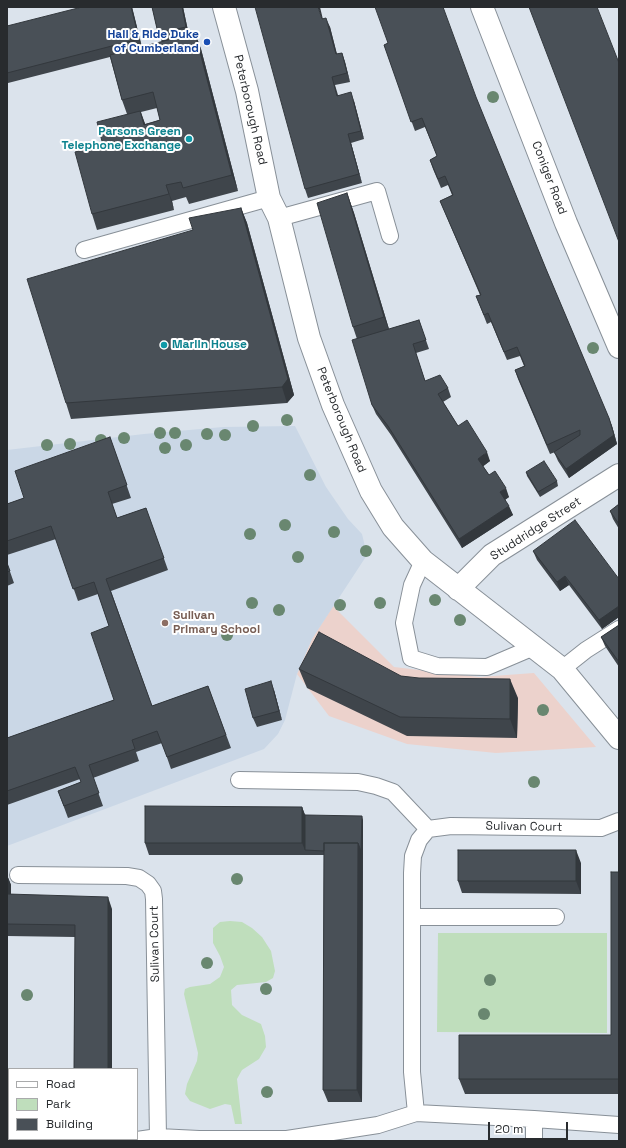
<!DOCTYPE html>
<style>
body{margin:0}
#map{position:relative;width:626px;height:1148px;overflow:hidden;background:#dbe3ec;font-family:"Space Grotesk",sans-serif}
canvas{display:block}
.frame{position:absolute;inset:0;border:8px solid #282b2e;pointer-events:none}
.legend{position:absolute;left:8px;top:1068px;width:130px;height:72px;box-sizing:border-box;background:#fff;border:1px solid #a9aaab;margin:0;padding:5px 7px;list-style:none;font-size:12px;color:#282b2e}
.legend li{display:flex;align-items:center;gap:8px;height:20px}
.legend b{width:20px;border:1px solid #a9aaab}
.scale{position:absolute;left:488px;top:1122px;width:80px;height:18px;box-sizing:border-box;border:2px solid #282b2e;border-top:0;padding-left:5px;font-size:12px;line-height:14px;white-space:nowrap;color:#282b2e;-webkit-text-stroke:3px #fff;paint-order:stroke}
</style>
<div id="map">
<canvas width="626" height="1148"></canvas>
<div class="frame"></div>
<ul class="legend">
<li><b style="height:5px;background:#fff"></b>Road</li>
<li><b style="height:11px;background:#bfdebc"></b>Park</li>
<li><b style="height:11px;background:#495057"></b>Building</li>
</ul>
<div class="scale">20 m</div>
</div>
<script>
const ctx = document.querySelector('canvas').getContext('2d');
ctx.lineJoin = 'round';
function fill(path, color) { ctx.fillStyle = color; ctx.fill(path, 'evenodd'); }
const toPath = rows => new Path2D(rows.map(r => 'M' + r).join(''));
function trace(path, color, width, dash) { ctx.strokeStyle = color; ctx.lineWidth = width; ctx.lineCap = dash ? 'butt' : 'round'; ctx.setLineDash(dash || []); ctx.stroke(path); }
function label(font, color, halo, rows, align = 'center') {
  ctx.font = font + ' "Space Grotesk",sans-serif'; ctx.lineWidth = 4; ctx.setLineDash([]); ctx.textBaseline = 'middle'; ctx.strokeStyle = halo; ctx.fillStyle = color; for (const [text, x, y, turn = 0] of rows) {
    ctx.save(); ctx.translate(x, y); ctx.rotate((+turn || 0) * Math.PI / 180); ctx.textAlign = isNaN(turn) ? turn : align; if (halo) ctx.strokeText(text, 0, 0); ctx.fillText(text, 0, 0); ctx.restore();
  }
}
const commercial = toPath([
 [333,606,394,667,479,677,534,673,596,747,496,753,407,744,329,716,297,674,312,639]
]);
const built = toPath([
 [295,426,326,487,348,519,362,534,367,555,312,639,297,674,285,720,278,734,264,749,7,846,7,450,144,434,223,427]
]);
const green = toPath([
 [230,921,242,922,252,928,262,937,271,951,275,971,273,978,266,982,237,985,231,990,232,1005,242,1015,261,1024,265,1036,266,1047,259,1059,242,1070,237,1079,242,1124,235,1124,231,1105,225,1104,210,1109,190,1101,185,1094,187,1084,197,1061,198,1053,184,994,185,989,190,987,210,984,220,977,224,967,220,956,213,943,213,928,220,922],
 [438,933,607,933,607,1033,437,1032]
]);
const service = toPath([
 [279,218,377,191,390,236],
 [84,250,269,198],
 [423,561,412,585,404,623,411,658,437,666,487,667,534,647],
 [562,669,586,650,619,629],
 [239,780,358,782,376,786,393,792,428,829],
 [18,875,127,876,139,878,148,884,153,891,154,899,158,1137],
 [412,917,556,917],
 [416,1113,412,1072,412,873,413,856,419,840,428,829,451,826,601,828,619,821],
 [534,1119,534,1141],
 [130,1141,158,1137,199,1139,287,1139,378,1125,416,1113,534,1119,619,1125]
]);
const minor = toPath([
 [224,7,247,91,269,198,279,218,309,338,333,405,371,491,393,527,423,561,562,669,619,738],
 [482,7,566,223,619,347],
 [458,589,492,555,619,475]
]);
const trees = [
 [493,97],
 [593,348],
 [287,420],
 [253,426],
 [160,433],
 [175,433],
 [207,434],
 [225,435],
 [124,438],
 [101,440],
 [70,444],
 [47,445],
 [186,445],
 [165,448],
 [310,475],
 [285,525],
 [334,532],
 [250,534],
 [366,551],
 [298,557],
 [435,600],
 [252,603],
 [380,603],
 [340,605],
 [279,610],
 [460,620],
 [227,635],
 [543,710],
 [534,782],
 [237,879],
 [207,963],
 [490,980],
 [266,989],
 [27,995],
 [484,1014],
 [267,1092]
];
const wall = toPath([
 [132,7,142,47,162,42,158,33,152,7,183,7,189,35,195,33,201,49,238,191,189,204,186,197,172,201,174,210,97,230,92,214,103,145,127,114,122,100,110,57,8,83,7,79,7,26],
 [157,108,160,120,145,124,141,112],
 [322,19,330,27,337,54,342,53,345,62,350,82,335,85,338,95,354,101,364,139,351,143,362,183,308,198,305,189],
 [388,43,476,98,546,269,612,426,617,444,569,478,558,461,554,452,555,452,550,454,518,379,515,370,524,366,520,356,507,360,491,322,487,324,476,296,480,295,440,201,452,195,448,185,441,188,433,169,430,160,437,156,425,127,415,131,384,45],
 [347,193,354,213,389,329,419,320,429,349,416,353,425,381,448,388,451,397,443,402,458,426,490,461,483,466,489,475,509,497,505,500,513,515,462,548,391,435,376,414,372,405,357,339,353,327],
 [241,208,247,223,294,395,287,403,71,419,66,403,193,230],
 [110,437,131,498,112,504,117,518,146,508,168,570,111,591,152,706,208,686,231,748,171,769,162,743,136,752,139,761,93,778,103,806,68,818,58,791,81,782,80,779,7,805,7,738,114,700,109,626,98,594,78,601,56,539,7,555,7,504,24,498],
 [526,472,557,481,558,486,540,497,527,476],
 [619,504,619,529,613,519,610,511],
 [533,551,619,579,619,617,602,629,569,585,560,591,537,560],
 [7,563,14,583,7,586],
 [619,625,619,667,605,646,601,637],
 [299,669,401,676,518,698,517,738,407,736,307,688],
 [274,690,282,720,257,727,253,718],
 [302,807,305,815,363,820,362,1102,328,1102,323,1090,324,855,149,855,145,843],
 [581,863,581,894,462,893,458,881],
 [619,872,619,1094,465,1094,459,1079,611,1035],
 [7,875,11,885,11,894,112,909,112,1069,74,1069,75,937,7,936]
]);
const shadedWall = toPath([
 [131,7,132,7,142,48,139,39],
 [182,7,183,7,189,36,186,27],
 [318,7,320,7,325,28],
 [326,18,330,27,339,63,336,54],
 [195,33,201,49,238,191,232,175],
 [342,53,345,62,350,82,347,73],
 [351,92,354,101,364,139,361,131],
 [140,111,146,126,144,125],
 [348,134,351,143,362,183,359,174],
 [166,185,172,201,174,210,169,194],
 [347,193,354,213,391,336,384,317],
 [241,208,247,223,294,395,287,403,282,387],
 [609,418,612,426,617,444,569,478,566,469],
 [487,452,490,461,481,468,478,459],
 [506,488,509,497,503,501,500,492],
 [509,506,513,515,462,548,459,539],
 [565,576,569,585,560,591,557,582],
 [619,606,619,617,602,629,599,620],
 [510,679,518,698,517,738,510,719],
 [271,681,274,690,282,720,279,711],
 [302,807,307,820,305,850,302,843],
 [362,816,363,820,362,1102,357,1090,358,843],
 [576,850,581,863,581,894,576,881],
 [7,875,11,885,11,907,7,897],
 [108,897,112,909,112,1069,108,1069]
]);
const building = toPath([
 [82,7,131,7,139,39,7,73,7,26,82,7],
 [152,7,182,7,186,27,158,33,152,7],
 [255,7,318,7,322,19,326,18,336,54,342,53,347,73,332,77,337,96,351,92,361,131,348,134,359,174,305,189,255,7],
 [375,7,443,7,476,97,546,269,609,418,614,435,566,469,554,452,580,435,580,430,547,445,515,370,525,366,517,347,504,352,488,313,484,315,476,296,481,295,440,201,453,195,445,176,438,179,430,160,437,156,422,118,411,122,384,45,388,43,375,7],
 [529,7,597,7,619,63,619,242,529,7],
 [195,33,232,175,183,188,181,182,166,185,169,194,92,214,75,152,103,145,97,122,140,111,144,125,160,120,153,92,122,100,110,55,195,33],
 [347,193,384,317,353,327,317,203,347,193],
 [241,208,288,379,282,387,66,403,27,279,193,230,189,218,241,208],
 [419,320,426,340,413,344,425,381,440,375,448,388,438,394,458,426,467,420,487,452,478,459,489,475,495,471,506,488,500,492,509,506,459,539,388,426,372,405,352,340,419,320],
 [110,437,127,485,108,492,117,518,146,508,164,558,106,579,152,706,208,686,226,735,167,757,157,731,132,740,135,749,89,765,99,793,64,806,58,791,81,782,75,767,7,791,7,738,114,700,91,633,109,626,94,582,73,589,51,526,7,541,7,504,24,498,15,471,110,437],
 [544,461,557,481,538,492,526,472,544,461],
 [619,504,619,524,610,511,619,504],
 [575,520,619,579,619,606,599,620,565,576,557,582,533,551,575,520],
 [7,563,10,571,7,572,7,563],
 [619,625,619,662,601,637,619,625],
 [319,632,401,676,419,678,510,679,510,719,400,717,299,669,319,632],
 [271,681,279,711,253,718,245,689,271,681],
 [145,806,302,807,302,843,145,843,145,806],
 [305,815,362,816,361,851,358,843,324,843,324,851,305,850,305,815],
 [324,843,358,843,357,1090,323,1090,324,843],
 [458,850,576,850,576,881,458,881,458,850],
 [611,872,619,872,619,1079,459,1079,459,1035,611,1035,611,872],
 [7,894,108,897,108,1069,74,1069,75,925,7,924,7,894]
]);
const markers = [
 [207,42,4,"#1a4fb4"],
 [189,139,4,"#0f9aa8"],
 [164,345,4,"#0f9aa8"],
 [165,623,4,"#8d6e63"]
];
const transitNames = [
 ["Hail & Ride Duke",199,35],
 ["of Cumberland",199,49]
];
const streetNames = [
 ["Peterborough Road",250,110,77],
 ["Coniger Road",549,178,69],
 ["Peterborough Road",341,420,68],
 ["Studdridge Street",536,529,-33],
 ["Sulivan Court",524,827,1],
 ["Sulivan Court",155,944,-91]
];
const cultureNames = [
 ["Parsons Green",181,132],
 ["Telephone Exchange",181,146],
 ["Marlin House",172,345,"left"]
];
const educationNames = [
 ["Sulivan",173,616],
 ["Primary School",173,630]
];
fill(commercial, '#ecd2cc');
fill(built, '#cad7e6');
fill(green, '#bfdebc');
trace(service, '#889098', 18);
trace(minor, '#889098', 24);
trace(service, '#fff', 16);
trace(minor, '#fff', 22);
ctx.fillStyle = '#698770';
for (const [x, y] of trees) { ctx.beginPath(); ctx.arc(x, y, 6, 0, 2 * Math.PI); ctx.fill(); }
fill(wall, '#3f454b');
fill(shadedWall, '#33383d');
fill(building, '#495057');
trace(building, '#33383d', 1);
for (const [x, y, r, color] of markers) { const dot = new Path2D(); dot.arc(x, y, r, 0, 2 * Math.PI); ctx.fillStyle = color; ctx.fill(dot); trace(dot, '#fff', 1.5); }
label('bold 12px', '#164399', '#fff', transitNames, 'right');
label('12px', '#282b2e', '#fff', streetNames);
label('bold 12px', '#0d838f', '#fff', cultureNames, 'right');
label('bold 12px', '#785e54', '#fff', educationNames, 'left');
</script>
